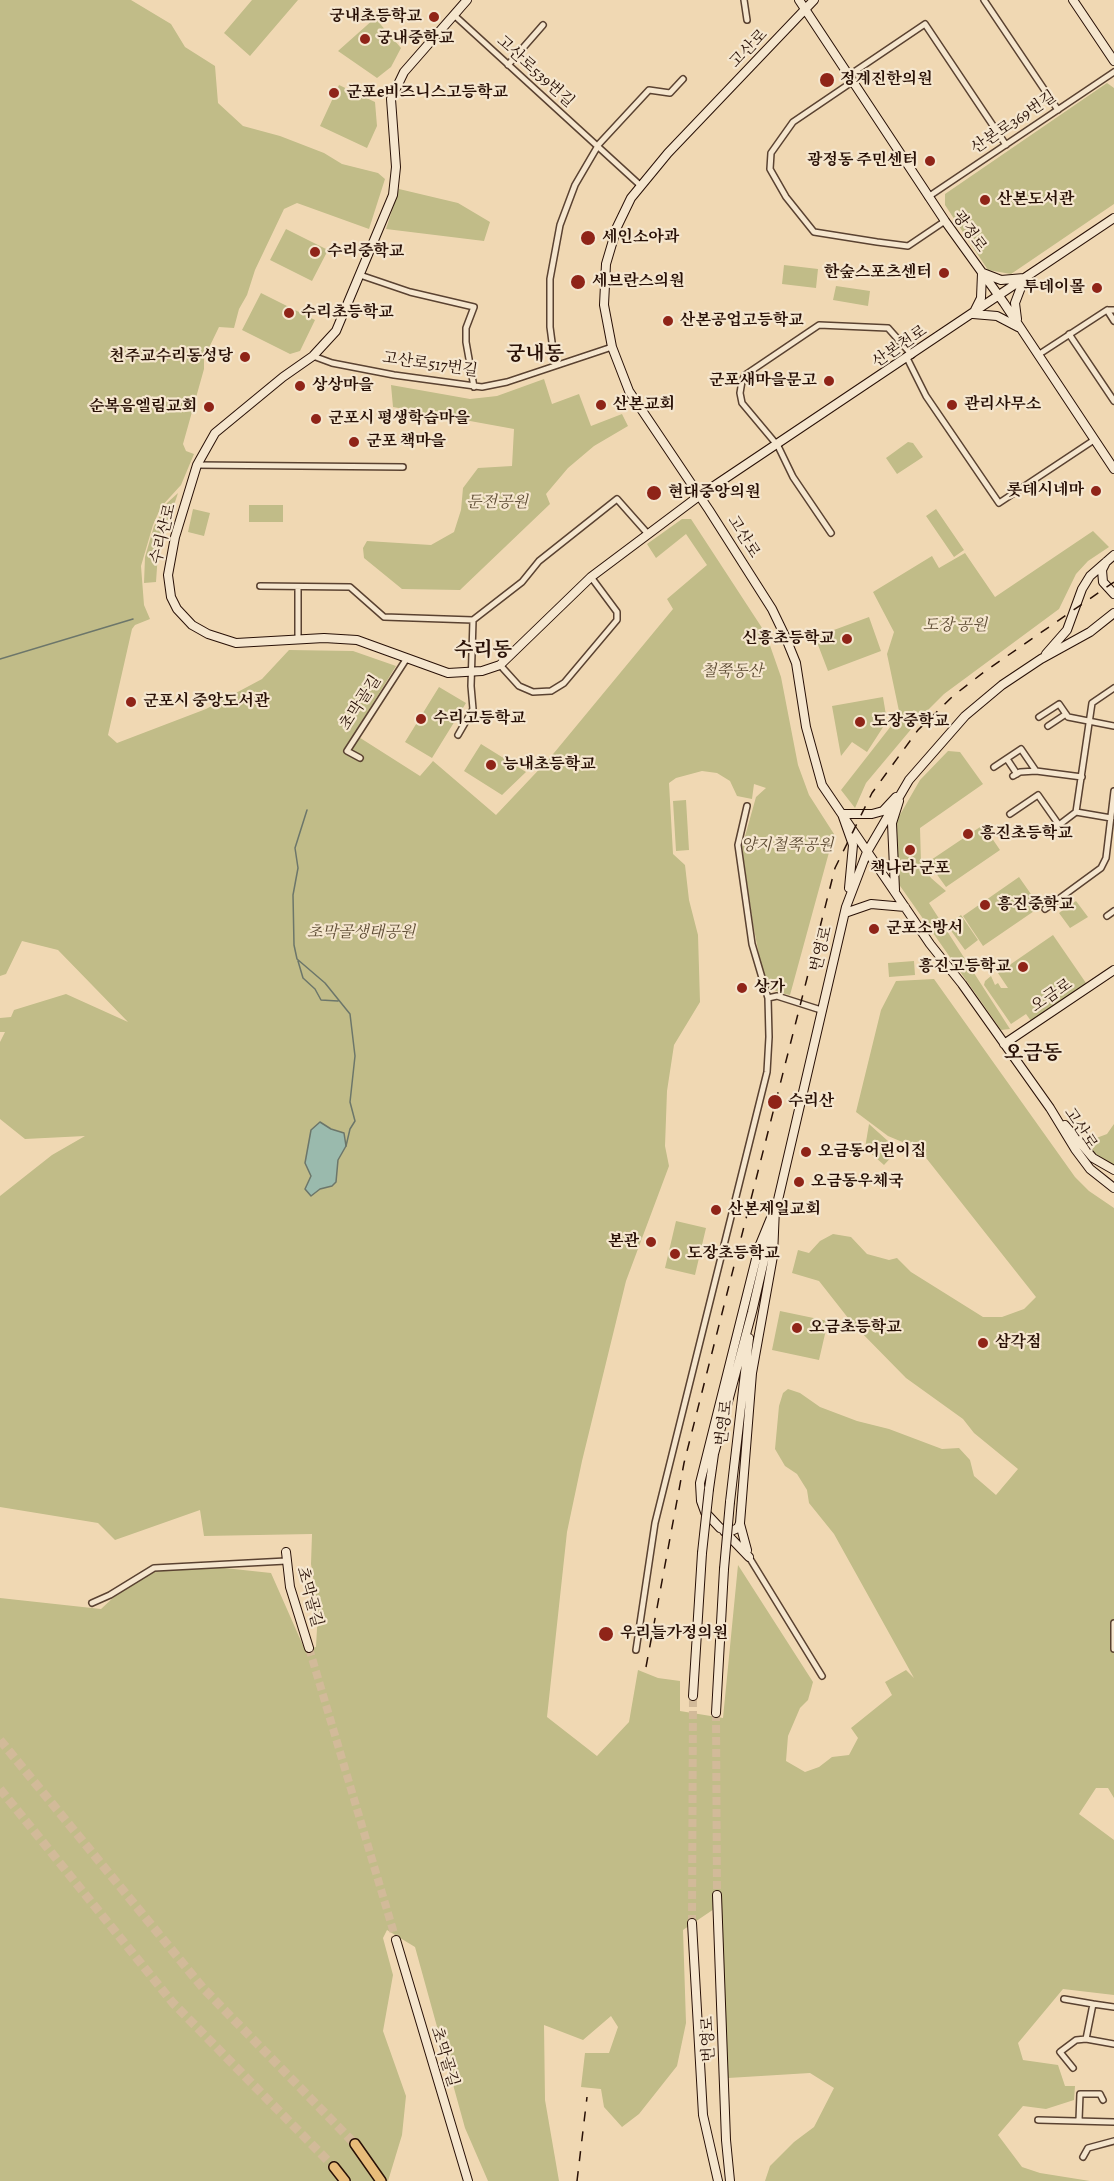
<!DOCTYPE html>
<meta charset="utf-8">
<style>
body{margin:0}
canvas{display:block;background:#f0d8b3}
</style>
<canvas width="1114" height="2181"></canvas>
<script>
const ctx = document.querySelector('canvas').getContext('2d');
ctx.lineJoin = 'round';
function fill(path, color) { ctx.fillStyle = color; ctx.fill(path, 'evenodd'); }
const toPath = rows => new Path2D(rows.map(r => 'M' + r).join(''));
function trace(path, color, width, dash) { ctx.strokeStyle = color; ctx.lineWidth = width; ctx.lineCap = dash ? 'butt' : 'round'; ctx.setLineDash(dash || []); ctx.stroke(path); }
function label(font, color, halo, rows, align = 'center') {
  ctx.font = font + ' Alegreya,"Noto Serif KR",serif'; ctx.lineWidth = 4.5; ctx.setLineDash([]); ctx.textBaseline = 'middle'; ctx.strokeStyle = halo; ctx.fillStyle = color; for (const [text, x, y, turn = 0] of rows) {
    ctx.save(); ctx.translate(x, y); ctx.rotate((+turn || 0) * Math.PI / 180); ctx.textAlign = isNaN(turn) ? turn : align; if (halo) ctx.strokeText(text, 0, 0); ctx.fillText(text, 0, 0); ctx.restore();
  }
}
const green = toPath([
 [0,0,131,0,171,24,185,47,215,66,218,103,243,126,280,136,324,153,342,164,378,173,385,179,369,229,297,203,284,209,255,270,247,295,239,309,234,328,219,327,204,358,204,369,183,444,186,451,194,454,181,485,161,507,153,525,141,566,144,605,150,619,135,625,132,629,108,735,117,743,206,709,262,679,289,650,353,651,396,666,354,734,420,776,433,761,496,815,549,759,673,609,667,599,707,565,686,534,656,558,647,544,682,519,691,519,766,634,781,677,798,765,809,795,834,834,790,995,781,993,765,986,753,924,742,847,756,797,766,788,754,784,752,799,737,796,730,781,717,773,702,771,676,778,669,783,673,854,685,865,689,900,698,935,700,1002,674,1045,667,1091,665,1146,669,1166,626,1281,582,1461,567,1532,547,1717,597,1756,629,1722,638,1670,658,1678,680,1681,680,1711,723,1718,738,1565,813,1682,808,1700,800,1708,788,1736,786,1761,805,1772,819,1767,832,1757,849,1755,858,1738,851,1728,892,1695,885,1682,906,1670,914,1678,834,1534,809,1503,807,1490,797,1474,785,1466,775,1449,779,1406,783,1393,788,1389,800,1393,820,1407,857,1421,889,1429,942,1449,959,1448,970,1460,974,1476,996,1495,1018,1469,974,1433,963,1419,906,1378,852,1323,819,1281,792,1273,798,1250,809,1253,820,1241,833,1234,851,1237,867,1254,889,1260,897,1258,911,1272,983,1317,1002,1317,1024,1309,1036,1297,919,1149,888,1136,856,1112,881,1010,896,981,934,979,1075,1177,1089,1191,1114,1208,1114,1798,1108,1788,1096,1788,1079,1814,1114,1840,1114,1995,1063,1989,1018,2043,1023,2060,1058,2065,1065,2086,1075,2086,1074,2100,1046,2109,1023,2106,998,2135,1022,2167,1040,2173,1090,2181,765,2181,770,2166,794,2142,814,2127,834,2088,810,2073,728,2078,717,1907,683,1930,686,2023,677,2066,639,2114,622,2127,604,2107,601,2089,581,2087,585,2053,609,2053,618,2027,611,2016,583,2040,544,2025,545,2100,559,2181,488,2181,465,2128,415,1947,387,1930,383,1938,393,1975,383,2031,406,2096,402,2135,388,2181,0,2181,0,1598,101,1609,129,1583,168,1566,206,1566,271,1573,305,1650,316,1647,318,1609,311,1564,312,1534,204,1536,200,1510,115,1540,98,1523,0,1507,0,1196,52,1155,85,1136,25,1139,0,1119,0,1042,5,1032,0,1032,0,1018,11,1017,14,1010,66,994,128,1022,58,950,22,941,6,974,0,976],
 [252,0,298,0,250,56,224,33],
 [375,18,401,48,391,67,377,78,338,51],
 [1107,83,1114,88,1114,204,1011,274,988,270,945,205,945,194],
 [339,85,375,102,377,126,367,148,320,126],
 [399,189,458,203,490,222,484,241,386,229],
 [286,229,328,250,312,281,270,260],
 [784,265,818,269,816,288,782,284],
 [836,286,870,291,868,306,833,300],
 [261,293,315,320,300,351,290,354,242,330],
 [544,379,552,404,579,394,591,426,622,414,628,426,594,446,568,468,546,494,550,504,460,590,402,589,364,558,363,548,367,541,431,545,454,532,461,510,463,488,478,468,512,466,514,429,393,407,391,385,470,399,497,396],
 [908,442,913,443,923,457,897,474,886,458],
 [178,493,158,553,156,582,144,583,145,557,154,526,167,503],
 [249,505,283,505,283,522,249,522],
 [193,509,210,513,204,536,188,532],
 [936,509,964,550,954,557,926,516],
 [1093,531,1109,547,1088,561,1076,574,1059,609,944,694,923,715,866,783,855,808,841,790,891,726,899,711,887,654,894,632,873,592,932,556,939,568,965,553,995,597],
 [869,617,881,651,828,671,815,637],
 [439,687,466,703,432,758,405,742],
 [883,697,887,721,867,752,852,742,841,756,832,706],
 [481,744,526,772,502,795,464,771],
 [948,751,960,752,983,784,920,828,921,862,931,878,946,891,929,903,1010,1029,1001,1030,898,883,897,820,920,780],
 [686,800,689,850,676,851,673,801],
 [983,825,1000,850,946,887,928,862],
 [1019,877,1040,907,983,946,963,916],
 [1076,901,1088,917,1070,928,1059,913],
 [961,915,978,940,965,950,947,925],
 [1053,935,1086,983,1031,1021,1026,1014,1011,1024,984,985,985,981,991,976,995,985,998,983,1001,988,1008,988,998,973],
 [914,961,915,975,889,977,888,963],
 [869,1124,898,1150,884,1165,865,1148],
 [1114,1124,1114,1169,1083,1143,1107,1134],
 [676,1221,706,1228,695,1275,665,1268],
 [780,1311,828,1321,819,1360,772,1350]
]);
const water = toPath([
 [320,1122,331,1129,344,1133,346,1146,338,1160,336,1182,332,1186,320,1189,311,1196,305,1189,311,1176,305,1163,311,1130,320,1122]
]);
const stream = toPath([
 [0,659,133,619],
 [307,810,295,848,298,868,293,895,294,945,297,959,325,983,350,1014,355,1056,350,1102,355,1121,350,1129,346,1146],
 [298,961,303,978,315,989,321,1000,338,1001]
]);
const secondaryTunnel = toPath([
 [309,1648,396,1940],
 [716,1713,717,1895],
 [692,1923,693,1696]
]);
const highwayTunnel = toPath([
 [0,1740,203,1988,355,2144],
 [0,1789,173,2003,334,2167]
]);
const street = toPath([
 [744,0,747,20],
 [984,0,1058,110],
 [454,15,641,186],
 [508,65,543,25],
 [848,76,925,24,1006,145],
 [852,82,793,122,771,153,770,169,786,197,814,232,877,242,908,246,945,221],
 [928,197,1114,72],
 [360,275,410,292,474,307,466,328,466,342,474,387],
 [1107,310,1114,321],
 [1069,334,1114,401],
 [1038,355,1107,310,1114,310],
 [313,356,332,363,394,375,482,387,507,382,612,347],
 [907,358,926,396,999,503,1094,440],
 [555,365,550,327,550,279,560,225,575,185,599,144,649,90,670,93,683,79],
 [197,465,403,467],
 [831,533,793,477,778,446,742,403,740,393,742,381,745,375,819,325,888,328,912,355],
 [260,586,350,587,384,617,473,620,522,582,539,561,617,499,648,534],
 [298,587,298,639],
 [500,665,519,686,533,692,551,691,564,683,617,620,617,612,591,577],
 [1039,717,1059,704,1068,717,1114,726],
 [1048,726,1066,714],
 [458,735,473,709,471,686,473,620],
 [360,758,347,751,407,658],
 [1007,759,1017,774],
 [994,767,1021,749,1036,771,1082,777],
 [1013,776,1020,772,1036,771],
 [1010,814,1038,795,1059,825],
 [1111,818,1076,812,1092,703,1114,688],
 [1055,828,1076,812],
 [1045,909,1101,868,1106,858,1114,791],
 [1107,916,1114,911],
 [768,998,777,996,821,1010],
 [749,1557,822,1676],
 [92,1603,110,1595,154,1568,286,1561],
 [1114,1623,1114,1649],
 [636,1650,655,1523,767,1072,769,1037,768,998,752,944,738,845,747,806],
 [1064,1999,1093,2004],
 [1114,2007,1093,2004,1086,2039,1114,2044],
 [1073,2068,1060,2052,1076,2040,1086,2039],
 [1038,2120,1114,2122],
 [1079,2120,1080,2094,1100,2094,1103,2100],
 [1083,2157,1088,2148,1114,2141]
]);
const secondary = toPath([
 [467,0,404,72,391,99,396,167,393,195,336,331,313,356,283,377,215,433,197,465,175,537,168,575,171,597,177,609,192,625,208,634,236,643,324,638,357,640,448,673,482,671,500,665,591,577,699,496,1114,218],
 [799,0,945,221,1004,303,1114,469],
 [814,0,668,153,631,198,617,227,606,264,604,305,612,347,629,391,709,510,772,609,785,636,796,663,806,727,822,785,930,944,962,984,1050,1108,1075,1149,1090,1169,1114,1188],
 [1073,0,1114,61],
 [983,273,1001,280,1024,278],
 [975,310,981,298,982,273],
 [973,314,997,316,1018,327],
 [1017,319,1015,303,1023,282],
 [1106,562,1102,570,1103,582,1114,594],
 [1046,654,1067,630,1082,589,1090,576,1114,555],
 [849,888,853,845,842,814,872,814,883,811,896,797],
 [895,890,892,823,899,801],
 [845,913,871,904,905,907],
 [1004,1044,1114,970],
 [1065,1125,1093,1158,1114,1170],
 [775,1208,773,1256,752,1373,740,1523,738,1528,729,1532,720,1528,705,1512,701,1501,700,1483,759,1247,775,1208],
 [709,1489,714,1454,752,1312,846,907,867,852,909,780,965,716,1002,685,1041,659,1090,632,1114,613],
 [730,1502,749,1338],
 [740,1524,747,1550],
 [724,1531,749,1557],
 [286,1552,290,1587,309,1648],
 [693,1696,702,1553],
 [716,1713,724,1569],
 [717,1895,726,2140,730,2181],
 [692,1923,703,2115,718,2181],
 [396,1940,468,2181]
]);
const highway = toPath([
 [355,2144,381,2181],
 [334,2167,345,2181]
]);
const rail = toPath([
 [646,1667,684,1463,835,868,872,793,918,730,953,696,984,672,1114,582],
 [577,2181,587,2097]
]);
const secondaryBridge = toPath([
 [702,1553,709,1489],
 [724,1569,730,1502]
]);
const markers = [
 [434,17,6,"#8f2418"],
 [365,39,6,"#8f2418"],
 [827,80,8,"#8f2418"],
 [334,93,6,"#8f2418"],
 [930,161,6,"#8f2418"],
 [985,200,6,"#8f2418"],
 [588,238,8,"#8f2418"],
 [315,252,6,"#8f2418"],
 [944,273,6,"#8f2418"],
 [578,282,8,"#8f2418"],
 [1097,288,6,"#8f2418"],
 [289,313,6,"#8f2418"],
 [668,321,6,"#8f2418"],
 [245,357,6,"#8f2418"],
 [829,381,6,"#8f2418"],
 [300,386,6,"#8f2418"],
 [601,405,6,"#8f2418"],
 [952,405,6,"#8f2418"],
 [209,407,6,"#8f2418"],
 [316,419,6,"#8f2418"],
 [354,442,6,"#8f2418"],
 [1096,491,6,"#8f2418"],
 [654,493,8,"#8f2418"],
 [847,639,6,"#8f2418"],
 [131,702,6,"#8f2418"],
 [421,719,6,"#8f2418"],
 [860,722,6,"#8f2418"],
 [491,765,6,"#8f2418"],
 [968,834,6,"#8f2418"],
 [910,850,6,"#8f2418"],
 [985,905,6,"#8f2418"],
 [874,929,6,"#8f2418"],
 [1023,967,6,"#8f2418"],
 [742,988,6,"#8f2418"],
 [775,1102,8,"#8f2418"],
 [806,1152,6,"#8f2418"],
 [799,1182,6,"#8f2418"],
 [716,1210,6,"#8f2418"],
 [651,1242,6,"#8f2418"],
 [675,1254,6,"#8f2418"],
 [797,1328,6,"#8f2418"],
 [983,1343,6,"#8f2418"],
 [606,1634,8,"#8f2418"]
];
const poiNames = [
 ["궁내초등학교",422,17,"right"],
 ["궁내중학교",377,39],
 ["정계진한의원",840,80],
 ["군포e비즈니스고등학교",346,93],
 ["광정동 주민센터",918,161,"right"],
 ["산본도서관",997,200],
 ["세인소아과",602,238],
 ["수리중학교",327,252],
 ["한숲스포츠센터",932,273,"right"],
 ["세브란스의원",592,282],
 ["투데이몰",1085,288,"right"],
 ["수리초등학교",301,313],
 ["산본공업고등학교",680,321],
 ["천주교수리동성당",233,357,"right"],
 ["군포새마을문고",817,381,"right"],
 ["상상마을",312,386],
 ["산본교회",613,405],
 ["관리사무소",964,405],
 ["순복음엘림교회",197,407,"right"],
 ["군포시 평생학습마을",328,419],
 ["군포 책마을",366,442],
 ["롯데시네마",1084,491,"right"],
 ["현대중앙의원",668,493],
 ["신흥초등학교",835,639,"right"],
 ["군포시 중앙도서관",143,702],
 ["수리고등학교",433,719],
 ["도장중학교",872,722],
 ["능내초등학교",503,765],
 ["흥진초등학교",980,834],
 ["책나라 군포",910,869,"center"],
 ["흥진중학교",997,905],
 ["군포소방서",886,929],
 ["흥진고등학교",1011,967,"right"],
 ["상가",754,988],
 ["수리산",788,1102],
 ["오금동어린이집",818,1152],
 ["오금동우체국",811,1182],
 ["산본제일교회",728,1210],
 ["본관",639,1242,"right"],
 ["도장초등학교",687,1254],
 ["오금초등학교",809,1328],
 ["삼각점",995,1343],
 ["우리들가정의원",620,1634]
];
const streetNames = [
 ["고산로",749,49,-46],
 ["고산로539번길",535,72,42],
 ["산본로369번길",1014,123,-34],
 ["광정로",969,232,54],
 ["산본천로",900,347,-34],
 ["고산로517번길",430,365,8],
 ["수리산로",164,534,-76],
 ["고산로",743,537,58],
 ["초막골길",361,703,-57],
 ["번영로",822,949,-76],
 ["오금로",1052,996,-34],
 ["고산로",1080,1129,57],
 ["번영로",725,1423,-83],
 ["초막골길",309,1597,75],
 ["번영로",709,2039,-92],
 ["초막골길",444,2057,73]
];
const parkNames = [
 ["둔전공원",497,503],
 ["도장 공원",955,626],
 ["철쭉동산",732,672],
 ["양지철쭉공원",787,846],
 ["초막골생태공원",361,933]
];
const quarterNames = [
 ["궁내동",535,355],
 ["수리동",483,651],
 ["오금동",1033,1054]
];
fill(green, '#c1bc88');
fill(water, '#9abaad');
trace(water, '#6c766a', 1.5);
trace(stream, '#6c766a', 1.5);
trace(secondaryTunnel, '#d2ba99', 8, [8, 4]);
trace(highwayTunnel, '#d2ba99', 9, [9, 4.5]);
trace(street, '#5a4231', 8);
trace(secondary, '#281006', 10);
trace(highway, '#281006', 12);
trace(street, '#f5e6ce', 5);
trace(secondary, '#f5e6ce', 8);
trace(highway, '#e8bc7a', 9);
trace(rail, '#281006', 1.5, [10, 10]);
trace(secondaryBridge, '#281006', 10, []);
trace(secondaryBridge, '#f5e6ce', 8);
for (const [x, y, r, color] of markers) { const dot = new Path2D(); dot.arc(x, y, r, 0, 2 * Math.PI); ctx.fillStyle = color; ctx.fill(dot); trace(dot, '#f5e6ce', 2); }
label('bold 16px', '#281006', '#f5e6ce', poiNames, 'left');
label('16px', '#281006', '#f5e6ce', streetNames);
label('italic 16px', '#5e4c34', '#f5e6ce', parkNames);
label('bold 20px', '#281006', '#f5e6ce', quarterNames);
</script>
